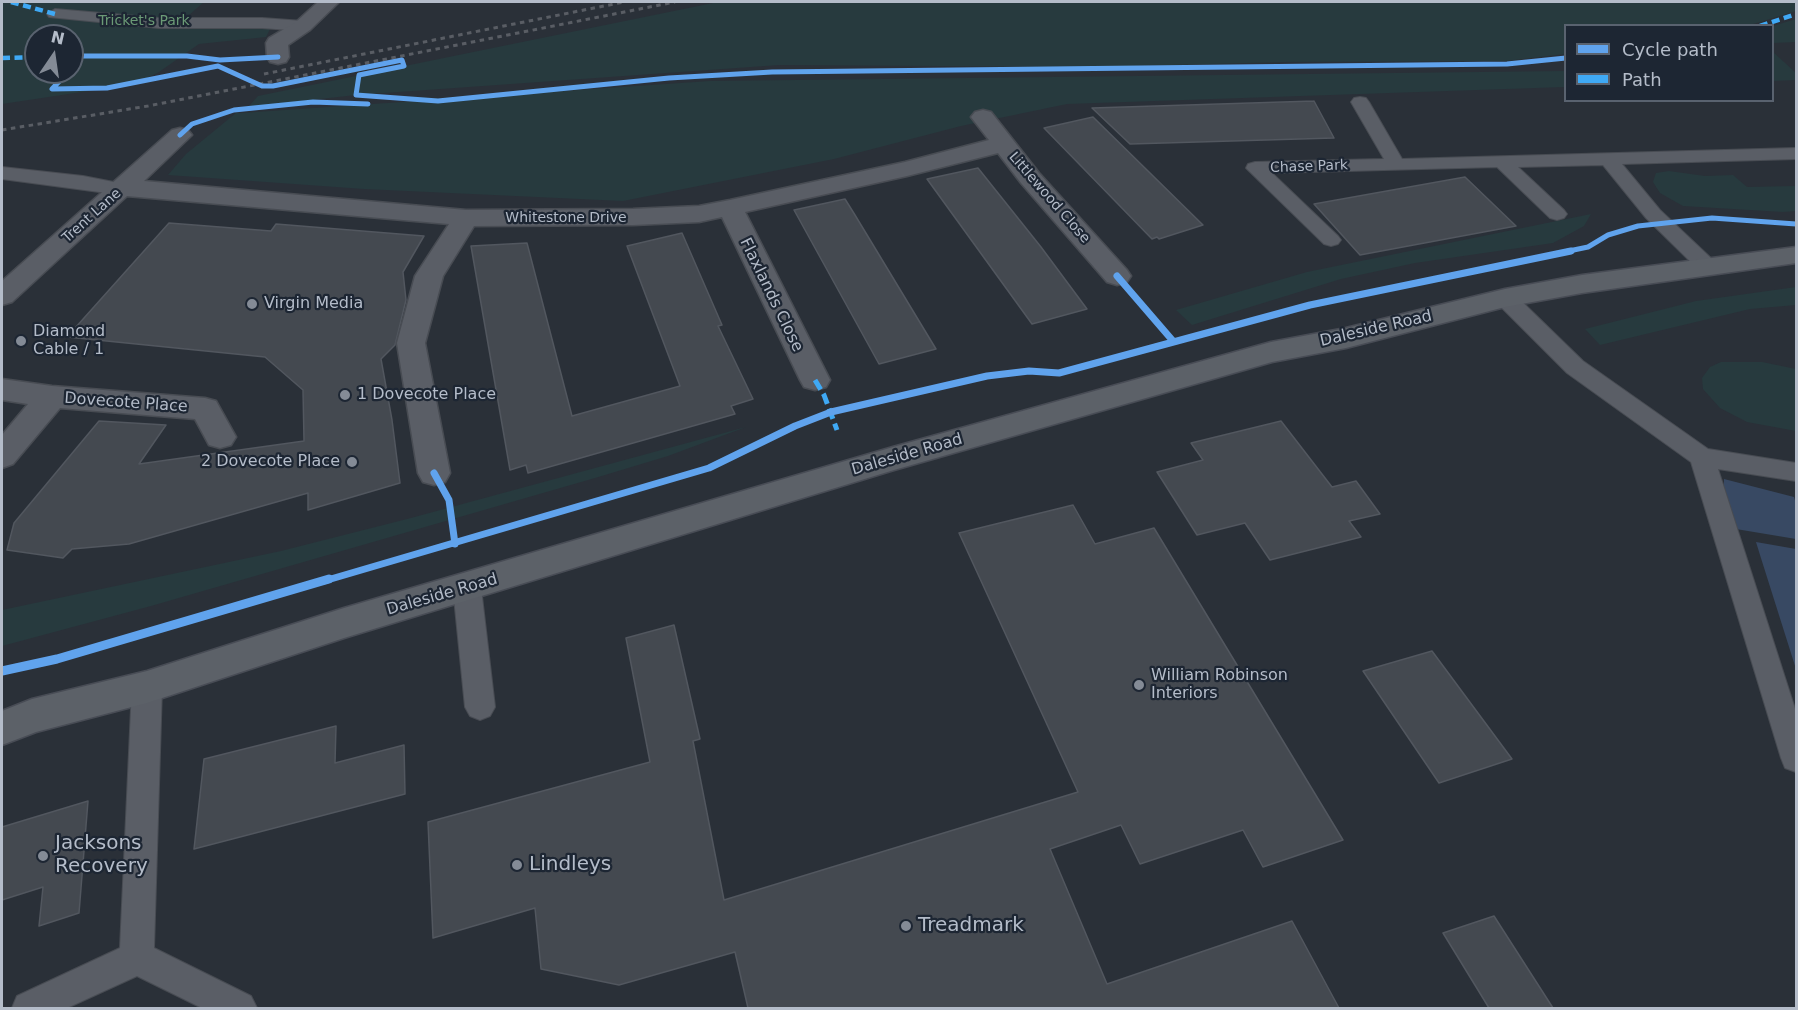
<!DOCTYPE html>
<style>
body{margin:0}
#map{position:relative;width:1798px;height:1010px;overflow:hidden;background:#2a3038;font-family:"DejaVu Sans",sans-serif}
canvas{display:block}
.frame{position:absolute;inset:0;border:3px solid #b4bcc9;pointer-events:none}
.legend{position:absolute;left:1564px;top:24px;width:210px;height:78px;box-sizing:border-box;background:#1d2633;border:2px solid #59626f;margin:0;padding:8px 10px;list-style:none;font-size:18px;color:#b4bcc9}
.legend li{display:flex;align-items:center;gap:12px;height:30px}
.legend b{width:30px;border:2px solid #59626f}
.north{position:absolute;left:24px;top:24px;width:60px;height:60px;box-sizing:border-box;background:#1d2633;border:2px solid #59626f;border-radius:50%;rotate:13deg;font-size:16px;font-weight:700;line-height:24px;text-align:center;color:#b4bcc9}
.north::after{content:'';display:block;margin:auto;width:21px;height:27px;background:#848b96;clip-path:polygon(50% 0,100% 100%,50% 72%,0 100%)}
</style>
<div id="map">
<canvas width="1798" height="1010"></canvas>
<div class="frame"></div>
<ul class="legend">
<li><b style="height:8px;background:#60a3ed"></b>Cycle path</li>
<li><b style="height:8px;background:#3fa9f5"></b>Path</li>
</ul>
<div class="north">N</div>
</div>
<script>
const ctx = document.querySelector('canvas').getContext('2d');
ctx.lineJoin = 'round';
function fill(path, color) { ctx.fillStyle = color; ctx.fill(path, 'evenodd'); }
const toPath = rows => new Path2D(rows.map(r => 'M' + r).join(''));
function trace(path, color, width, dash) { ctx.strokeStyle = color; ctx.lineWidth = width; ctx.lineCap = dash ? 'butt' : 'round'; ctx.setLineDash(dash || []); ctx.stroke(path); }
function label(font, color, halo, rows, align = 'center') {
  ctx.font = font + ' "DejaVu Sans",sans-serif'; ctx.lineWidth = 4.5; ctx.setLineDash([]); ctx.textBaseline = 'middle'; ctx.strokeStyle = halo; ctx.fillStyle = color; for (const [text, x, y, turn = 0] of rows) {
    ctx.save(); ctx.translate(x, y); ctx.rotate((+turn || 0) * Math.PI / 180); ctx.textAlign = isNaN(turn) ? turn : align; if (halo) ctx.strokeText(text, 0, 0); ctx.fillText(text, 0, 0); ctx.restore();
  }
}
const green = toPath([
 [2,2,204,2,173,29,270,29,266,37,199,44,159,72,135,84,2,104],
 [36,36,72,36,72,72,36,72],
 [718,2,1796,2,1796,11,1750,25,1566,26,1565,54,1506,61,1285,62,1096,67,779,65,356,95,248,107,258,96],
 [1796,19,1796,42,1773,43,1773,26],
 [1773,52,1796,73,1796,80,1773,81],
 [1565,71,1565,87,1067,104,961,126,834,159,623,201,364,189,168,175,186,154,236,113,241,113,710,81],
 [1669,171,1705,176,1733,175,1747,187,1796,186,1796,211,1783,212,1683,206,1660,193,1653,182,1656,173],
 [1591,214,1584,226,1553,243,1415,263,1341,279,1192,325,1176,310,1307,272],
 [1796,287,1796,305,1750,309,1600,345,1585,329,1696,301],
 [1721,362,1762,362,1796,369,1796,431,1747,422,1720,408,1703,389,1702,378,1710,367],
 [746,427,668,456,595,478,151,606,2,646,2,610,281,551,411,518]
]);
const water = toPath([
 [1724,479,1794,497,1796,504,1796,539,1736,529,1724,488],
 [1756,542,1796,549,1796,669,1760,555]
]);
const building = toPath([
 [1314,101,1334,138,1130,144,1092,108,1314,101],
 [1093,117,1203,225,1159,239,1157,237,1152,239,1044,128,1093,117],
 [978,168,1041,247,1087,309,1032,324,927,179,978,168],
 [1465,177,1516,226,1360,255,1314,204,1465,177],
 [845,199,855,215,936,349,879,364,794,210,845,199],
 [169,223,271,231,276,224,424,236,403,272,406,300,395,345,381,359,392,420,400,483,308,510,308,493,129,544,72,549,63,558,7,550,14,523,99,421,166,425,139,464,304,441,303,390,265,357,67,337,169,223],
 [682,233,722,325,718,326,753,399,731,406,735,414,528,473,526,465,510,470,471,246,527,243,572,416,680,386,627,246,682,233],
 [1281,421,1332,487,1356,481,1380,514,1349,521,1361,537,1270,560,1245,523,1197,535,1157,472,1203,460,1191,443,1281,421],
 [1073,505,1095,544,1154,528,1343,840,1263,867,1243,830,1140,864,1121,825,1050,849,1107,984,1292,921,1339,1008,748,1008,735,952,619,985,541,969,535,908,433,938,428,822,650,762,626,638,674,625,700,739,693,741,724,900,1078,792,959,533,1073,505],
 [1432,651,1512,759,1439,783,1363,671,1432,651],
 [336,726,335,763,404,745,405,794,194,849,204,759,336,726],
 [88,801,79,913,39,926,43,887,2,900,2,827,88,801],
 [1494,916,1553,1008,1489,1008,1443,933,1494,916]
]);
const lane = toPath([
 [55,9,159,18,262,18,303,21,311,26,303,31,262,28,159,28,49,17,47,14,55,9],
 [1360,97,1366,98,1369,102,1402,159,1796,148,1796,159,1622,164,1660,210,1714,261,1717,266,1714,271,1707,273,1700,271,1646,218,1603,165,1518,167,1564,210,1567,214,1564,218,1557,220,1550,218,1497,167,1272,173,1338,236,1341,240,1338,244,1331,246,1324,244,1246,168,1248,164,1255,162,1384,159,1351,102,1354,98,1360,97],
 [2,167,83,176,129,185,132,189,129,193,122,195,2,179,2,167],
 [1505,291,1513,293,1583,361,1708,449,1796,463,1796,481,1718,469,1796,712,1796,772,1785,768,1781,758,1691,462,1567,373,1497,303,1494,298,1497,293,1505,291],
 [467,577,477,580,481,588,495,707,490,716,480,720,470,716,465,707,453,588,457,580,467,577],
 [147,674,157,678,162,687,154,948,251,996,257,1008,202,1008,137,976,67,1008,12,1008,17,996,120,948,132,687,137,678,147,674]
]);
const street = toPath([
 [318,2,339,2,310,30,288,45,289,57,286,62,278,64,270,62,267,57,266,43,269,38,296,22,318,2],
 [983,110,991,112,1039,173,1127,270,1131,276,1127,282,1117,285,1107,282,1021,183,998,153,907,176,745,212,830,380,826,387,815,390,804,387,800,380,722,217,699,222,633,225,474,226,443,276,425,343,450,473,445,482,434,485,423,482,418,473,397,343,415,276,449,224,127,196,12,302,2,305,2,281,172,130,180,128,188,130,192,135,144,181,466,210,633,209,699,206,730,200,905,162,989,140,971,117,975,112,983,110],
 [2,379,52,386,205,398,216,401,236,437,231,445,220,448,209,445,195,419,60,408,13,464,2,468,2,435,28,404,2,400,2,379]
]);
const primary = toPath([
 [1796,247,1796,263,1582,293,1505,307,1346,348,1272,362,894,470,344,638,147,703,36,732,2,745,2,711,32,699,147,671,344,608,893,447,1271,342,1346,328,1505,289,1582,275,1796,247]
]);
const rail = toPath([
 [264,74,624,2],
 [2,130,148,106,675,2]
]);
const quietFar1 = toPath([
 [11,2,55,14],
 [1760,26,1796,14],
 [2,58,36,57]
]);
const quiet = toPath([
 [815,380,824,395,837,430]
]);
const cyclewayFar2 = toPath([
 [72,56,187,56,220,60,278,57],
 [68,72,52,89,107,88,218,66,262,86,273,86,402,60,404,66,359,75,356,95,438,101,669,78,772,72,1507,64,1566,58],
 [180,135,192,124,234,110,313,102,368,104],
 [1564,252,1588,247,1608,235,1638,226,1712,218,1796,224]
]);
const cyclewayFar1 = toPath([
 [1117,276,1173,341],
 [434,473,449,500,455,544],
 [324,581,709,468,795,426,831,412,987,376,1029,371,1059,373,1310,305,1571,251]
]);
const cycleway = toPath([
 [2,671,57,659,329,579]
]);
const markers = [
 [252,304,6,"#848b96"],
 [21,341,6,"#848b96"],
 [345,395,6,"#848b96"],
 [352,462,6,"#848b96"],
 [1139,685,6,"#848b96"],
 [43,856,6,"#848b96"],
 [517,865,6,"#848b96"],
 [906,926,6,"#848b96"]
];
const farParknames = [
 ["Tricket's Park",144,21]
];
const farStreetnames = [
 ["Chase Park",1309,167,-2],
 ["Littlewood Close",1049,198,49],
 ["Trent Lane",92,216,-42],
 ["Whitestone Drive",566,218]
];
const streetNames = [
 ["Flaxlands Close",771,295,64],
 ["Daleside Road",1376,329,-13],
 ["Dovecote Place",126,403,4],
 ["Daleside Road",907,455,-16],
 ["Daleside Road",442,595,-16]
];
const poiNames = [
 ["Virgin Media",264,304],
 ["Diamond",33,332],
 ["Cable / 1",33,350],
 ["1 Dovecote Place",357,395],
 ["2 Dovecote Place",340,462,"right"],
 ["William Robinson",1151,676],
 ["Interiors",1151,694]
];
const nearPoinames = [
 ["Jacksons",55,844],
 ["Recovery",55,867],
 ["Lindleys",529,865],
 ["Treadmark",918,926]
];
fill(green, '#273a3e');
fill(water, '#384963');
fill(building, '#444950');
trace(building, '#52575f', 1.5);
trace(lane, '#484c53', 2);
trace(street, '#484c53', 3);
trace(primary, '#484c55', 3);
fill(lane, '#5a5e66');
fill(street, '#5a5e66');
fill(primary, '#5c6168');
trace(rail, '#595d64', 3, [4.5, 4.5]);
trace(quietFar1, '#3fa9f5', 4.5, [8, 4.5]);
trace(quiet, '#3fa9f5', 5, [11, 5]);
trace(cyclewayFar2, '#60a3ed', 5);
trace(cyclewayFar1, '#60a3ed', 7);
trace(cycleway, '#60a3ed', 9);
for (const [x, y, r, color] of markers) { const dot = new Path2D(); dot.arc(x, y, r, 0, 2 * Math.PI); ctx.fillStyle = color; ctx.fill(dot); trace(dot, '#1d2633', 2); }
label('14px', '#6b9a76', '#1d2633', farParknames);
label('14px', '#b4bcc9', '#1d2633', farStreetnames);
label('16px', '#b4bcc9', '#1d2633', streetNames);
label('16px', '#b4bcc9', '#1d2633', poiNames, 'left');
label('20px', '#b4bcc9', '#1d2633', nearPoinames, 'left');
</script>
